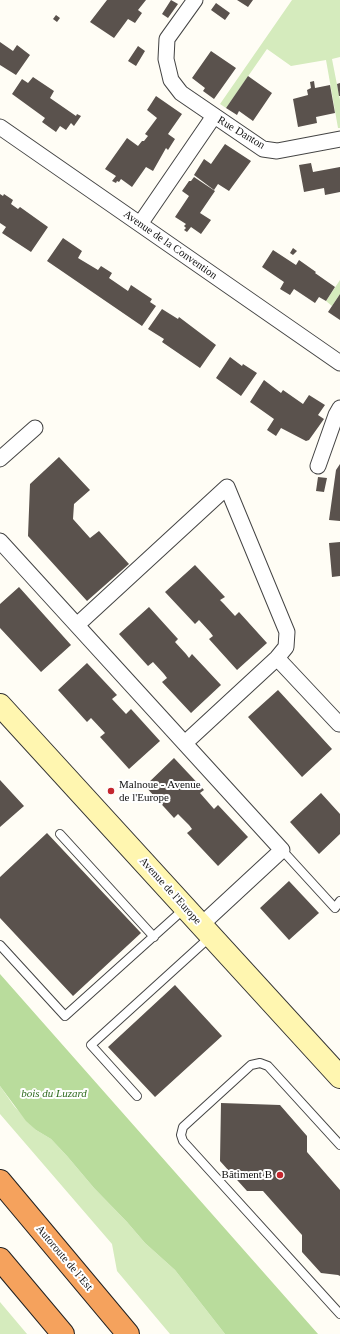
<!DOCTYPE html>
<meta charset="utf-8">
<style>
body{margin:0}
canvas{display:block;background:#fffdf5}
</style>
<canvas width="340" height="1334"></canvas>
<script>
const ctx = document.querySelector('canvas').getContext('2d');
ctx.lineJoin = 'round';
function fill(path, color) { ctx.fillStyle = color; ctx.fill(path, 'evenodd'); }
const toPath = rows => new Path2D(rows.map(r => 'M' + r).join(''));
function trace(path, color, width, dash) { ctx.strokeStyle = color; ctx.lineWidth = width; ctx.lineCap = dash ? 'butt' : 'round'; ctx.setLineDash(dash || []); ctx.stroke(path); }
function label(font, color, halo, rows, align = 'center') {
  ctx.font = font + ' Georgia,serif'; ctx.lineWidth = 4; ctx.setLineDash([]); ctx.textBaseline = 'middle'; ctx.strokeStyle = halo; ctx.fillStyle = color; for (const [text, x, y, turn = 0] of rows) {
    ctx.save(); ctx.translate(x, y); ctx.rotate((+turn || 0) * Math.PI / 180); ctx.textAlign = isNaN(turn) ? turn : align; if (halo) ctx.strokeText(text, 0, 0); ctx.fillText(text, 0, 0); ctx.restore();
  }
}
const green = toPath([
 [292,0,340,0,340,57,332,59,340,100,340,128,338,128,326,60,291,66,267,49,226,108,220,104],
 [340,280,340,294,332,306,326,301],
 [0,1086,14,1106,36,1130,51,1139,67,1156,94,1188,127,1222,145,1243,175,1270,225,1334,170,1334,117,1271,112,1244,0,1114],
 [0,1302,27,1334,0,1334]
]);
const forest = toPath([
 [0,974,318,1334,225,1334,175,1270,145,1243,127,1222,94,1188,67,1156,51,1139,36,1130,26,1121,0,1086]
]);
const building = toPath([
 [107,0,146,0,138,10,142,13,135,23,128,19,114,38,90,22],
 [171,0,178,4,168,18,162,14],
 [237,0,253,0,248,7],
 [216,3,230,13,225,20,211,10],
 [56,15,60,18,57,22,53,19],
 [0,42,13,51,17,45,30,55,16,75,0,65],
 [138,46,145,51,136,66,128,61],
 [211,51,236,68,214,99,203,91,205,88,192,78],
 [248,76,272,93,253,121,239,111,237,115,226,108],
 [33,77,54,91,50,98,76,116,77,114,81,116,74,126,71,123,66,130,60,126,56,132,42,122,45,118,12,94,22,79,28,83],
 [314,81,315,88,330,85,335,113,316,117,317,123,298,127,293,99,308,95,307,90,311,88,310,82],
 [340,83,340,96,339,96,337,84],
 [156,96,182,114,168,134,175,139,168,150,166,148,153,171,146,167,132,187,121,179,119,182,117,181,116,183,112,181,116,176,105,169,127,138,138,146,142,141,144,141,148,136,145,134,157,118,147,110],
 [225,144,251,161,229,191,218,184,214,190,194,175,204,159,211,164],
 [311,163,313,172,340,167,340,192,325,195,324,188,304,192,299,165],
 [194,177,215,191,200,213,211,220,201,234,191,227,187,232,184,230,186,228,184,226,186,224,175,217,189,196,182,191,189,181,191,181],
 [0,194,3,196,4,194,13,200,11,204,18,209,20,207,48,227,31,252,2,233,6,227,0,223],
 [63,238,82,251,78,258,98,270,101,266,112,273,109,278,128,291,131,285,152,299,150,302,156,306,142,326,47,261],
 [293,248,297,251,293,255,290,253],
 [273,250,296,265,299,260,316,272,315,273,335,287,326,301,319,297,315,303,294,289,290,295,280,289,284,282,262,267],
 [340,294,340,320,328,312],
 [162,309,178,319,179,317,216,345,200,368,162,342,164,339,148,329],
 [230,357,242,366,243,364,257,373,241,396,216,378],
 [264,380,281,393,283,390,303,404,309,395,325,405,318,415,324,419,309,440,306,441,281,428,276,436,267,430,274,419,250,402],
 [59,457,90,490,74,504,73,519,90,538,99,531,129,564,87,601,28,536,30,484],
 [340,464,340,521,329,520,336,470],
 [318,477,327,478,324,492,316,491],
 [340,542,340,576,332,577,329,543],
 [195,565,225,597,220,600,224,604,235,616,239,612,267,643,237,670,209,639,213,636,210,632,199,620,195,624,165,592],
 [19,587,71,645,41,672,0,628,0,604],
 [149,607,178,639,175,642,186,654,189,658,192,654,221,685,191,713,162,682,167,678,164,674,153,662,148,666,119,634],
 [87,663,117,695,112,699,126,714,131,709,160,741,129,769,100,737,105,733,91,718,87,722,58,690],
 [278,690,332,749,302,777,248,717],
 [174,758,204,790,200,793,214,809,218,805,248,837,218,866,187,833,192,829,189,825,178,814,174,818,145,786],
 [0,780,24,806,0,827],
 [321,793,340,814,340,834,319,854,290,822],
 [47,833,141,933,73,996,0,918,0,877],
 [289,881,319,913,289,940,260,908],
 [175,985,222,1036,155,1097,108,1047],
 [221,1103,280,1105,307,1136,307,1152,340,1190,340,1276,338,1275,321,1273,302,1252,302,1235,263,1191,247,1191,220,1161]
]);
const service = toPath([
 [60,834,154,937],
 [282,850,335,908,340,901],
 [0,945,65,1016,184,909],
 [137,1096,91,1045,210,937],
 [340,1145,268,1066,260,1063,251,1065,183,1127,181,1135,183,1141,340,1314]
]);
const minor = toPath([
 [195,0,167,39,166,59,171,80,181,93,263,149,277,151,340,139],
 [0,127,340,363],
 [140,224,214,116],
 [0,459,35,428],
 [318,466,336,415,340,408],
 [0,541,282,850,201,925],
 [77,625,227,487,287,632,286,647,277,658,185,743],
 [277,658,339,724]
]);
const secondary = toPath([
 [0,705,340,1077]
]);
const motorway = toPath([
 [0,1181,128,1334],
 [0,1259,63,1334]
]);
const markers = [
 [111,791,4,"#c4262e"],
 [280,1175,4,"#c4262e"]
];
const streetNames = [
 ["Rue Danton",241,133,31],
 ["Avenue de la Convention",170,245,35],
 ["Avenue de l'Europe",170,891,48],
 ["Autoroute de l’Est",64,1258,50]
];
const poiNames = [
 ["Malnoue - Avenue",119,785],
 ["de l'Europe",119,798],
 ["Bâtiment B",272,1175,"right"]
];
const parkNames = [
 ["bois du Luzard",54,1094]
];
fill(green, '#d5ebbd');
fill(forest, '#b9dc9c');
fill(building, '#5a524d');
trace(service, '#444', 10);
trace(minor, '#444', 17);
trace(secondary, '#333', 24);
trace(motorway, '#222', 24);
trace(service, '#fff', 8);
trace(minor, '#fff', 15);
trace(secondary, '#fff6b0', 22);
trace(motorway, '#f5a25d', 22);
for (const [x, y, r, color] of markers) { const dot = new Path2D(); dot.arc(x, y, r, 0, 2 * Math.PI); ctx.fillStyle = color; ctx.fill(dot); trace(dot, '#fff', 1.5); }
label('11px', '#111', '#fff', streetNames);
label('11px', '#111', '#fff', poiNames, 'left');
label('italic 11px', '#2f6b1f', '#fff', parkNames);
</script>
